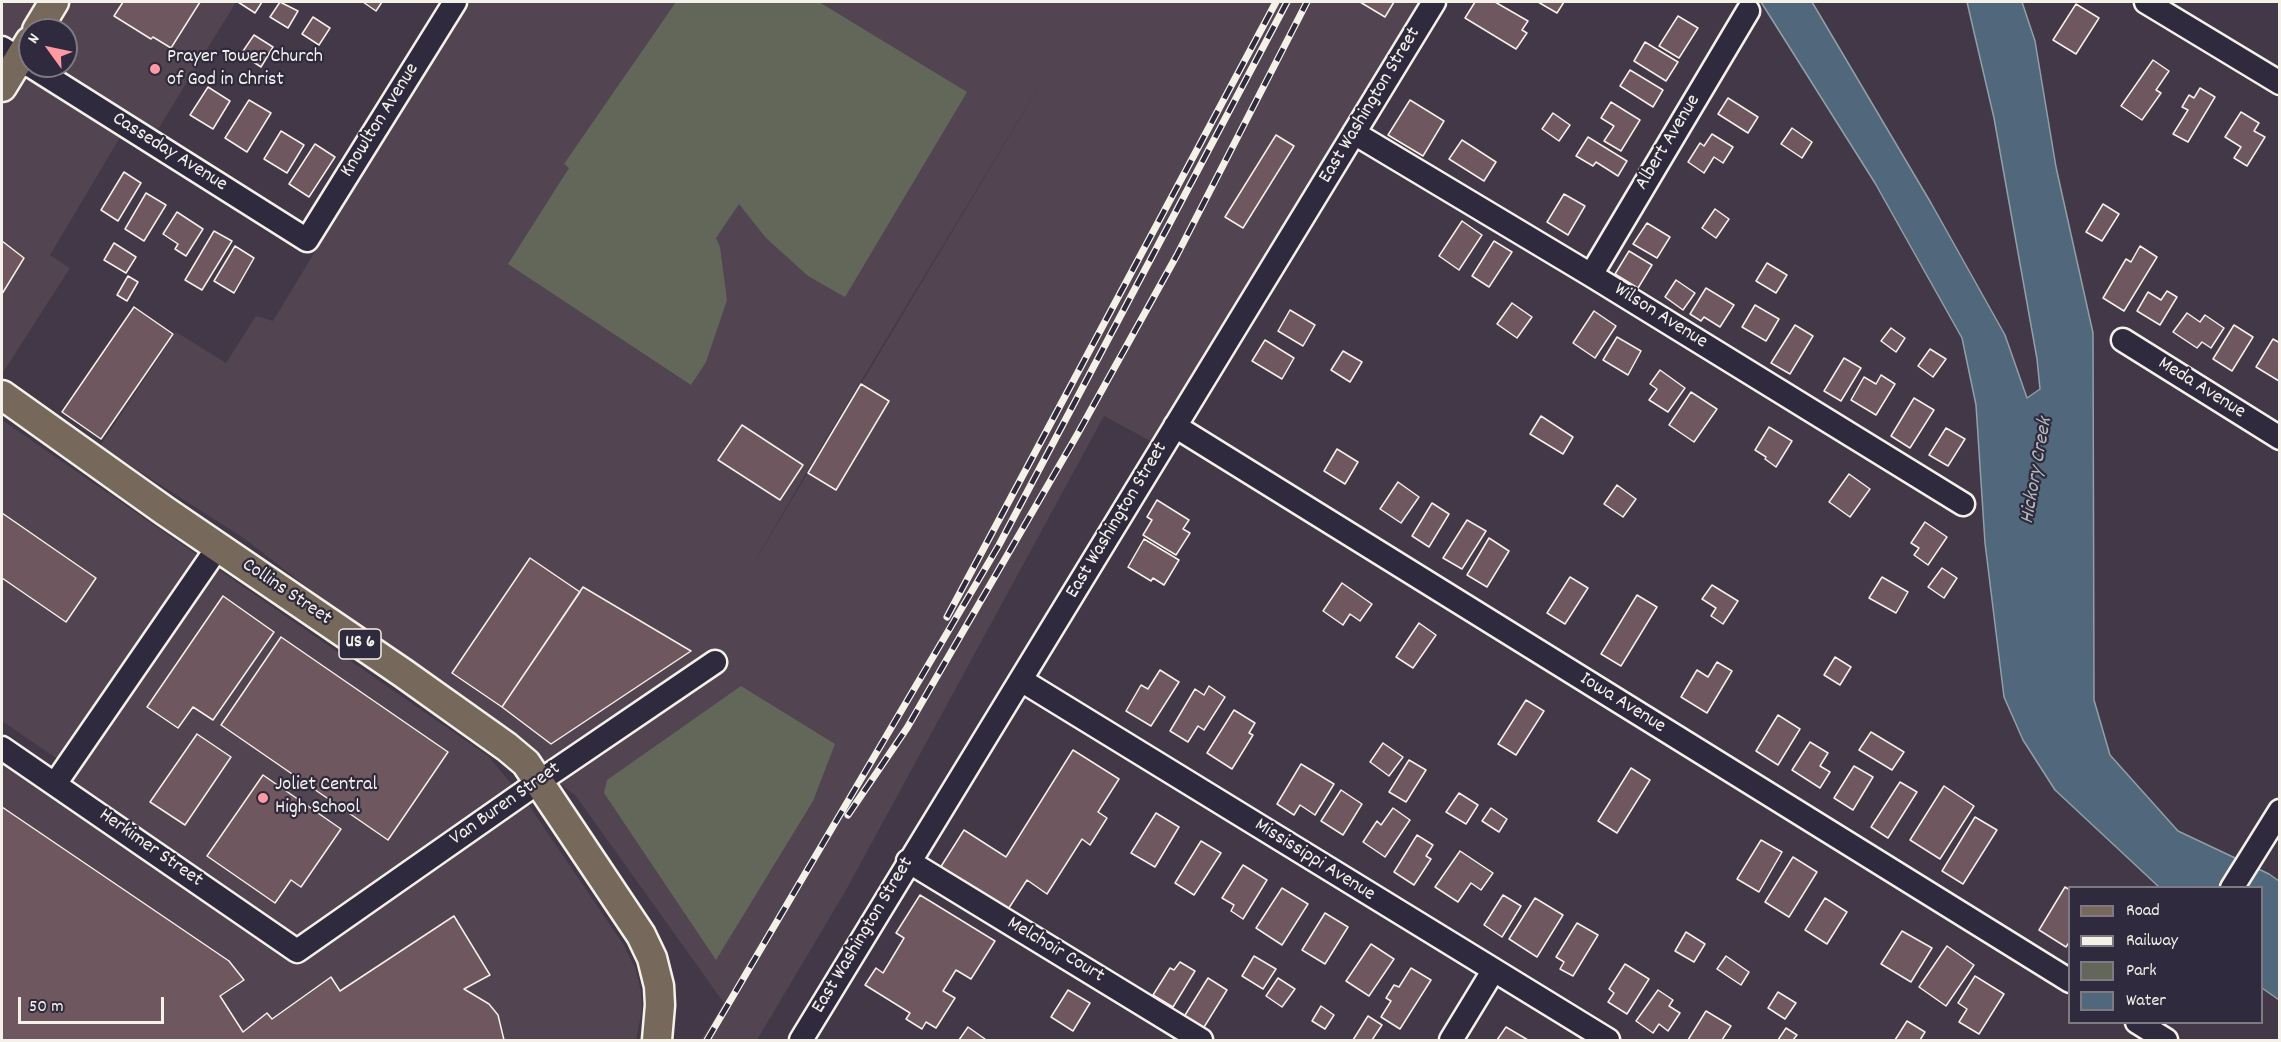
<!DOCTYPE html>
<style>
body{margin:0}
#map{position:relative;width:2281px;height:1042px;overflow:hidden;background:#423847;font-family:Dekko,sans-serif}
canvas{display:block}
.frame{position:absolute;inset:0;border:3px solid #f4f1e8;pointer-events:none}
.legend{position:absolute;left:2068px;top:886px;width:195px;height:138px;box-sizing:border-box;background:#2f2a3d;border:2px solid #7e7a81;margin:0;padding:8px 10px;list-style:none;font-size:18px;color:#f4f1e8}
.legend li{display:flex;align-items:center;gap:12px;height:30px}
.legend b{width:30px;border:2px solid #7e7a81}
.north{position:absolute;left:18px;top:18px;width:60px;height:60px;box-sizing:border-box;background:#2f2a3d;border:2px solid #7e7a81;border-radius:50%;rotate:303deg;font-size:16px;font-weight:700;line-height:24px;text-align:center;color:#f4f1e8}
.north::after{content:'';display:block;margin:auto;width:21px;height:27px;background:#ff9aa2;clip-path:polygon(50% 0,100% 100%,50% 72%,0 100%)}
.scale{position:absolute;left:18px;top:997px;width:146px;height:27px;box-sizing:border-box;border:3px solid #f4f1e8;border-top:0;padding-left:8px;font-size:18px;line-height:21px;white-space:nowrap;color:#f4f1e8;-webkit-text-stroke:4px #2f2a3d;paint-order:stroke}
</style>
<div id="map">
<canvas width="2281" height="1042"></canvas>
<div class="frame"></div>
<ul class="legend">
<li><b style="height:8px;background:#76695c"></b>Road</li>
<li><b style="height:8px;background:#f4f1e8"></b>Railway</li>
<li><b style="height:16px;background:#62675a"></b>Park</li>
<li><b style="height:16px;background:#51687c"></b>Water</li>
</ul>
<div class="north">N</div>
<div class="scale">50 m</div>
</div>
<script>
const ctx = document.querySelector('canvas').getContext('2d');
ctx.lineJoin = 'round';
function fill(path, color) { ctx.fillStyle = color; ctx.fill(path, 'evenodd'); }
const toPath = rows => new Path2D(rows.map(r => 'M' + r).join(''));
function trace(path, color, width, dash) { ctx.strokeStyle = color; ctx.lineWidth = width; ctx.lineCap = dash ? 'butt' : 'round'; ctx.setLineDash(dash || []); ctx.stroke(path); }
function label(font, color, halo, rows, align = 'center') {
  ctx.font = font + ' Dekko,sans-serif'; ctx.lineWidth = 4.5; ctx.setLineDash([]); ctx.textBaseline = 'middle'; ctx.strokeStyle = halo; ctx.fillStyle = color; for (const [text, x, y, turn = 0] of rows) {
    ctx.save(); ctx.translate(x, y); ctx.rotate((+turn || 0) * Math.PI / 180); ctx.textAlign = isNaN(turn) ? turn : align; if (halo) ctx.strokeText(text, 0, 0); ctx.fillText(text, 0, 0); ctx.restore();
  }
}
const built = toPath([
 [2,2,236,2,149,144,125,129,50,255,70,268,2,374],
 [30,30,66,30,66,66,30,66],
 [466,2,1432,2,1160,446,1104,416,846,890,757,1040,701,1040,724,1003,576,796,245,539,100,446,176,332,226,363,256,316,273,321],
 [1056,58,861,384,748,573,826,439],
 [2,420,488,756,528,804,623,944,636,970,641,992,642,1010,636,1040,2,1040,2,756,56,792,72,769,2,721]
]);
const green = toPath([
 [676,2,819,2,967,92,845,297,808,276,766,238,739,204,716,238,720,247,727,300,706,362,691,385,508,264,569,168,564,164],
 [741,686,835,744,813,801,716,960,604,793,607,780]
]);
const water = toPath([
 [1761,2,1812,2,1931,203,2005,335,2027,398,2040,389,2037,359,1994,118,1967,2,2022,2,2035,41,2056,167,2093,333,2094,700,2110,755,2178,831,2269,874,2279,881,2279,1000,2262,988,2262,888,2159,887,2055,790,2023,740,2004,697,1985,543,1976,405,1962,338,1875,183,1761,2]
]);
const building = toPath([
 [123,2,200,2,171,48,153,37,151,39,114,16,123,2],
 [238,2,262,2,255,13,238,2],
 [280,2,298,11,288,28,270,17,280,2],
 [363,2,382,2,376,11,363,2],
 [1360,2,1394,2,1385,17,1360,2],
 [1475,2,1495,2,1528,21,1522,30,1527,33,1516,49,1465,18,1475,2],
 [1538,2,1564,2,1557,13,1538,2],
 [2076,4,2099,18,2076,54,2053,40,2076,4],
 [1678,16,1698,28,1679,58,1659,46,1678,16],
 [313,17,330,28,319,45,302,34,313,17],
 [254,35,273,47,261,67,241,54,254,35],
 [1645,42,1678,62,1666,81,1634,61,1645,42],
 [2153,60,2169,71,2156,90,2161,93,2142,120,2121,106,2153,60],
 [1630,70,1663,90,1653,107,1620,86,1630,70],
 [208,87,230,101,213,129,190,115,208,87],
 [2200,88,2215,97,2188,142,2173,134,2188,110,2182,107,2189,95,2194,98,2200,88],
 [1728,98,1758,117,1748,133,1718,114,1728,98],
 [249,100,271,113,247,152,225,138,249,100],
 [1410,100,1444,121,1423,156,1388,135,1410,100],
 [1611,102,1640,120,1621,151,1604,141,1614,126,1601,118,1611,102],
 [2241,112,2259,123,2254,131,2265,137,2247,166,2234,158,2241,147,2225,137,2241,112],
 [1553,113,1570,125,1559,141,1542,129,1553,113],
 [1792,128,1812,142,1802,158,1781,144,1792,128],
 [281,131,304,145,287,173,264,159,281,131],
 [1712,134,1733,147,1723,163,1714,157,1704,173,1688,162,1700,143,1704,146,1712,134],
 [1276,135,1294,146,1243,228,1225,217,1276,135],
 [1588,137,1627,161,1618,176,1596,162,1593,166,1576,156,1588,137],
 [1462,140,1496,162,1484,181,1449,159,1462,140],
 [315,144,335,157,309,197,289,184,315,144],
 [124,172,141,183,118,221,101,210,124,172],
 [146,193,166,205,144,241,125,229,146,193],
 [1564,194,1585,206,1568,235,1547,222,1564,194],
 [2103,204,2119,214,2102,241,2086,232,2103,204],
 [1715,209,1729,219,1716,238,1702,228,1715,209],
 [177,212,203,229,186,256,175,249,178,244,163,234,177,212],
 [1462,221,1482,235,1459,270,1439,256,1462,221],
 [1647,223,1670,237,1657,258,1633,244,1647,223],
 [214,231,232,241,202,290,185,280,214,231],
 [2,241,24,258,2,294,2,241],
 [1494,241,1512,252,1489,287,1472,276,1494,241],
 [114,243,136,257,126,273,104,260,114,243],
 [235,246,254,258,234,293,214,281,235,246],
 [2140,246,2157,257,2124,311,2103,298,2126,259,2131,262,2140,246],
 [1629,251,1652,265,1638,288,1615,274,1629,251],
 [1767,263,1787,275,1776,293,1756,281,1767,263],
 [128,276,138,282,127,301,117,295,128,276],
 [1676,280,1695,293,1683,310,1665,297,1676,280],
 [1706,288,1734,305,1720,327,1704,317,1701,321,1690,314,1706,288],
 [2167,291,2177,297,2160,325,2137,311,2148,292,2161,300,2167,291],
 [1512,303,1532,317,1517,338,1497,324,1512,303],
 [1755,305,1779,319,1766,341,1742,327,1755,305],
 [134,307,173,334,101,439,62,412,134,307],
 [1290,310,1315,325,1303,346,1278,331,1290,310],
 [1594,311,1616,326,1595,358,1573,343,1594,311],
 [2187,313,2200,322,2205,315,2224,328,2211,348,2202,342,2197,348,2173,332,2187,313],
 [1795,325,1813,336,1790,374,1771,363,1795,325],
 [2234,325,2253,337,2232,371,2213,359,2234,325],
 [1891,328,1905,338,1896,352,1881,341,1891,328],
 [1617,337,1641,351,1628,375,1603,360,1617,337],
 [2273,339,2280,343,2279,381,2256,367,2273,339],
 [1265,340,1294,358,1282,379,1252,361,1265,340],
 [1930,349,1946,359,1933,377,1918,366,1930,349],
 [1343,351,1362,362,1350,382,1331,370,1343,351],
 [1844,358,1861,368,1841,401,1824,391,1844,358],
 [1660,370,1685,388,1668,412,1649,400,1657,389,1650,384,1660,370],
 [1881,375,1895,384,1876,415,1851,400,1864,377,1876,384,1881,375],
 [861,384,889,401,836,490,808,473,861,384],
 [1691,392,1717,409,1694,442,1669,425,1691,392],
 [1914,398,1934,410,1910,448,1891,436,1914,398],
 [1541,416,1573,437,1563,454,1530,434,1541,416],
 [742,425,803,465,780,500,718,460,742,425],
 [1769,427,1792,441,1776,467,1765,459,1766,457,1755,450,1769,427],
 [1946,428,1965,439,1948,466,1929,455,1946,428],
 [1337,449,1358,462,1345,484,1324,471,1337,449],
 [1849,474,1870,489,1850,517,1829,502,1849,474],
 [1398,482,1419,497,1401,523,1380,509,1398,482],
 [1617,485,1636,499,1623,517,1604,504,1617,485],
 [1157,500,1189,520,1183,529,1190,533,1176,555,1143,535,1152,520,1147,517,1157,500],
 [1432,503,1449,514,1429,547,1412,536,1432,503],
 [2,513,96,578,66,622,2,578,2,513],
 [1467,520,1486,531,1462,569,1443,558,1467,520],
 [1925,522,1947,537,1928,565,1914,555,1919,548,1911,543,1925,522],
 [1489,538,1509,551,1487,587,1467,575,1489,538],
 [1144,539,1179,560,1164,585,1153,578,1151,581,1128,567,1144,539],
 [530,558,580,592,502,707,452,673,530,558],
 [1942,568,1957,578,1944,598,1928,587,1942,568],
 [1570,577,1588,588,1565,624,1547,613,1570,577],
 [1882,577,1908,592,1896,613,1869,598,1882,577],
 [1342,583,1372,604,1360,621,1350,614,1343,625,1323,611,1342,583],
 [1712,585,1738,601,1723,624,1711,616,1716,608,1702,599,1712,585],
 [583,587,691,651,551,744,502,707,583,587],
 [1637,595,1657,607,1621,666,1601,654,1637,595],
 [223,596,274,632,213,720,193,707,178,728,147,707,223,596],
 [1419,623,1436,635,1413,668,1396,657,1419,623],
 [281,637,448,752,388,840,221,725,281,637],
 [1835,657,1851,667,1840,685,1824,675,1835,657],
 [1717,662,1732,671,1707,713,1681,697,1697,670,1708,677,1717,662],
 [1160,670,1179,682,1151,726,1126,711,1141,685,1148,689,1160,670],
 [1209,686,1225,697,1204,730,1198,726,1188,742,1170,731,1195,689,1204,695,1209,686],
 [1526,700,1544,711,1516,755,1498,744,1526,700],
 [1234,710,1255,723,1249,733,1253,735,1232,769,1207,753,1234,710],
 [1778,715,1800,729,1778,765,1756,751,1778,715],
 [1871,732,1904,752,1892,770,1859,750,1871,732],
 [197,734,231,757,185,825,150,802,197,734],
 [1810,742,1828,753,1820,766,1830,772,1820,788,1792,770,1810,742],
 [1383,743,1403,757,1389,776,1370,762,1383,743],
 [1073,750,1119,779,1098,812,1107,818,1090,845,1082,839,1047,894,1027,880,1007,911,940,868,964,830,1006,857,1073,750],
 [1409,760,1426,770,1406,802,1389,792,1409,760],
 [1301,764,1334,784,1315,815,1300,805,1294,815,1277,804,1301,764],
 [1854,766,1873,777,1853,810,1834,798,1854,766],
 [1631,768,1650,780,1617,833,1598,821,1631,768],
 [263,775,341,829,301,887,291,880,275,903,207,856,263,775],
 [1900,782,1917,792,1888,838,1871,827,1900,782],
 [1944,786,1974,806,1940,859,1910,840,1944,786],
 [1341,790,1362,804,1343,835,1321,821,1341,790],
 [1459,793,1478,805,1466,824,1446,812,1459,793],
 [2,807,229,961,244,980,220,996,243,1032,267,1013,272,1019,331,977,340,991,454,916,490,975,464,989,489,1004,498,1015,504,1040,2,1040,2,807],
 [1393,808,1410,820,1385,857,1363,842,1377,821,1381,825,1393,808],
 [1491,808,1507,819,1499,832,1482,821,1491,808],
 [1156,813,1179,827,1155,867,1131,853,1156,813],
 [1975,817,1997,830,1963,884,1942,871,1975,817],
 [1417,835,1433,845,1426,856,1431,859,1414,885,1394,872,1417,835],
 [1761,840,1782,852,1759,892,1737,879,1761,840],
 [1201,841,1221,853,1194,895,1175,883,1201,841],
 [1460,851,1493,873,1481,890,1471,883,1458,902,1435,887,1460,851],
 [1793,857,1817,872,1789,917,1765,902,1793,857],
 [1243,865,1267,880,1243,919,1231,911,1234,905,1222,898,1243,865],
 [2065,887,2070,890,2070,941,2066,947,2039,930,2065,887],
 [1282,888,1308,904,1282,945,1256,928,1282,888],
 [920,895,995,941,971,979,956,970,943,991,955,998,936,1028,926,1022,922,1029,906,1019,910,1013,865,985,876,968,883,973,904,938,896,933,920,895],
 [1503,895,1521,906,1502,937,1484,925,1503,895],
 [1535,898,1563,915,1537,957,1509,939,1535,898],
 [1825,898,1847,912,1827,944,1805,930,1825,898],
 [1325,913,1348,927,1325,964,1302,950,1325,913],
 [1577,923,1598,935,1573,976,1560,969,1564,962,1556,957,1577,923],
 [1902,931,1932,948,1911,982,1881,964,1902,931],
 [1686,932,1705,944,1694,962,1675,951,1686,932],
 [1371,944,1394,959,1369,996,1346,981,1371,944],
 [1947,946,1974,965,1946,1006,1919,987,1947,946],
 [1254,956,1276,969,1263,989,1242,976,1254,956],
 [1726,956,1749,972,1741,985,1717,969,1726,956],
 [1180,962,1195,971,1173,1007,1153,995,1170,968,1174,970,1180,962],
 [1625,964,1649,979,1627,1014,1608,1002,1614,993,1609,989,1625,964],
 [1411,968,1431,980,1400,1029,1381,1017,1391,1001,1386,998,1394,985,1399,987,1411,968],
 [1975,976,2004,994,1979,1034,1959,1022,1967,1009,1958,1003,1975,976],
 [1208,978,1227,990,1201,1032,1182,1020,1208,978],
 [1278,978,1295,989,1282,1007,1266,996,1278,978],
 [1068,990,1090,1003,1073,1031,1051,1017,1068,990],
 [1658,990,1673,1000,1669,1006,1680,1013,1668,1031,1659,1024,1653,1033,1636,1021,1658,990],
 [1778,992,1796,1003,1785,1019,1768,1008,1778,992],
 [1321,1006,1334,1015,1325,1029,1312,1021,1321,1006],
 [1706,1011,1731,1026,1722,1040,1688,1040,1706,1011],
 [1368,1016,1382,1025,1372,1040,1353,1040,1368,1016],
 [1907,1021,1925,1032,1920,1040,1895,1040,1907,1021],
 [968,1027,985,1039,984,1040,959,1040,968,1027],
 [1506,1027,1528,1040,1497,1040,1506,1027],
 [1786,1028,1797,1035,1793,1040,1778,1040,1786,1028]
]);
const minor = toPath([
 [2146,2,2280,83],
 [2,48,30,66],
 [31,66,307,240,455,2],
 [1354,133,1591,275,1963,504],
 [1591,275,1748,11],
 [2123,340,2280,438],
 [1175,426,2070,981],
 [1021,680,1608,1040],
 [2,748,297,951,540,781,715,662],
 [55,784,218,547],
 [908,861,1201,1040],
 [2232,888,2280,811],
 [2137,1022,2166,1040],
 [801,1040,1434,2],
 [1451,1040,1493,971]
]);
const major = toPath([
 [37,30,54,2],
 [2,87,30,41],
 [2,395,165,511,403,673,507,747,526,763,641,935,652,958,659,986,660,1005,657,1040]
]);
const rail = toPath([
 [947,617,1276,2],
 [848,815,907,728,1077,435,1177,255,1307,2],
 [707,1040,999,545,1287,2]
]);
const markers = [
 [155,69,6,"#ff9aa2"],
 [263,798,6,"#ff9aa2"]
];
const shields = [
 [360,644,42]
];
const shieldNames = [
 ["US 6",360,644]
];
const poiNames = [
 ["Prayer Tower Church",167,58],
 ["of God in Christ",167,81],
 ["Joliet Central",275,786],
 ["High School",275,809]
];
const streetNames = [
 ["East Washington Street",1371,106,-59],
 ["Knowlton Avenue",381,121,-58],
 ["Albert Avenue",1669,143,-59],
 ["Casseday Avenue",169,153,32],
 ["Wilson Avenue",1660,317,32],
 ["Meda Avenue",2201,389,32],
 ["East Washington Street",1118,521,-59],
 ["Collins Street",286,593,34],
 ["Iowa Avenue",1622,704,32],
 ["Van Buren Street",506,805,-35],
 ["Herkimer Street",150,849,35],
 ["Mississippi Avenue",1314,861,32],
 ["East Washington Street",864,936,-59],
 ["Melchoir Court",1055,951,31]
];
const waterNames = [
 ["Hickory Creek",2038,471,-80]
];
fill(built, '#524551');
fill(green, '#62675a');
fill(water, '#51687c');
trace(water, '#929fa7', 1.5);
fill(building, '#6e575e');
trace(building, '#f4f1e8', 1.5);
trace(minor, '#f4f1e8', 27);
trace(major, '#f4f1e8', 33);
trace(minor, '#2f2a3d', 22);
trace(major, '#76695c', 28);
trace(rail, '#f4f1e8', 7);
trace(rail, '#2f2a3d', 4.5, [14]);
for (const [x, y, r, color] of markers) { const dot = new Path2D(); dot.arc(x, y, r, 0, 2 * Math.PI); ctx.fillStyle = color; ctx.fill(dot); trace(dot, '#2f2a3d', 2); }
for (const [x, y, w] of shields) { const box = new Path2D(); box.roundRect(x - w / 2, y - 15, w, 30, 4.5); ctx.fillStyle = '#2f2a3d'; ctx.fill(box); trace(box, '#f4f1e8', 1.5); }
label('bold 18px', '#f4f1e8', null, shieldNames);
label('20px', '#f4f1e8', '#2f2a3d', poiNames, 'left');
label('20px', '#f4f1e8', '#2f2a3d', streetNames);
label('italic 21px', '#b3babd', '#2f2a3d', waterNames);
</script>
